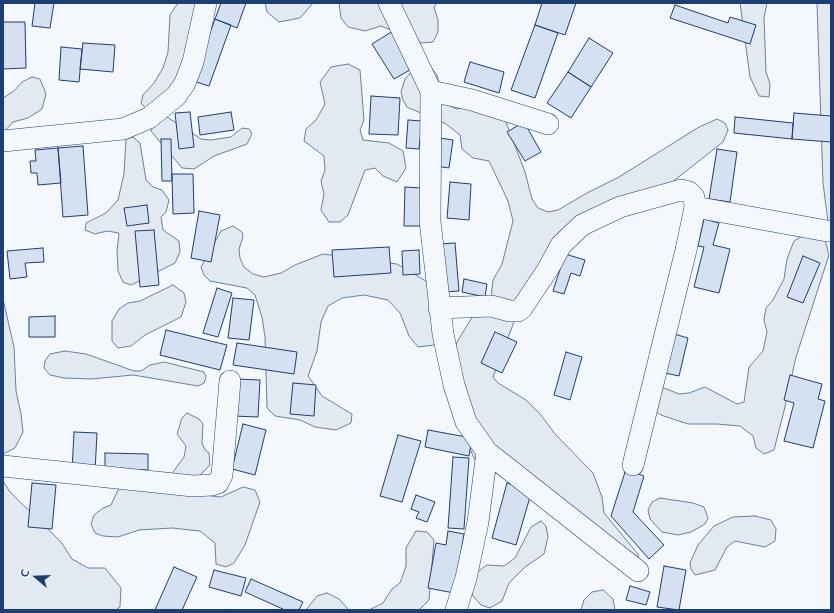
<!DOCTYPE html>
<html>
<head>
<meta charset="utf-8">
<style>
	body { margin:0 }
	#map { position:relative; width:834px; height:613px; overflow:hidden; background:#f4f7fb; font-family:Mulish,sans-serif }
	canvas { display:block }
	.frame { position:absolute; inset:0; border:4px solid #1d3f73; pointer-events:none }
	.north { position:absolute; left:16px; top:557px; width:40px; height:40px; -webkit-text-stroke:3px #f4f7fb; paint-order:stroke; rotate:289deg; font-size:11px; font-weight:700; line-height:16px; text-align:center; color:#1d3f73 }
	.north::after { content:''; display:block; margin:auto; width:14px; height:18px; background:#1d3f73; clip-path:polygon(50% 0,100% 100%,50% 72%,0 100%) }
</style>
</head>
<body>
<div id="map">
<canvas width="834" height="613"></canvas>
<div class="frame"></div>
<div class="north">С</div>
</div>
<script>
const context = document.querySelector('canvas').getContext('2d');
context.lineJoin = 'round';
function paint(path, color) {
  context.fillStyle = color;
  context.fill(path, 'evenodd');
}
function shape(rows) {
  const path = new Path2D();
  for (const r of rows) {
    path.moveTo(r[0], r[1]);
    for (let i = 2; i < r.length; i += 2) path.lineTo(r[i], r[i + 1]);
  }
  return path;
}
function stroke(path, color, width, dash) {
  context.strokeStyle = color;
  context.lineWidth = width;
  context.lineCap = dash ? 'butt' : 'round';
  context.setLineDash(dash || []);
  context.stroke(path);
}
const green = shape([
	[178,3,198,3,194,69,146,109,141,103,143,95,154,83,163,68,168,52,170,15,178,3],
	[265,3,313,3,300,18,279,22,267,12,265,3],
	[339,3,437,3,434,7,438,20,438,32,433,42,422,43,381,26,365,31,348,27,341,18,339,3],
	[740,3,767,3,764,18,766,72,770,84,769,97,759,96,750,77,740,3],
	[817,3,831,3,831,245,823,183,817,3],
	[348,64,360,70,364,120,360,130,363,140,389,143,403,151,406,168,397,182,383,176,375,168,365,170,348,215,340,222,329,222,321,210,324,194,321,181,325,170,324,156,304,141,306,129,316,120,325,104,320,82,331,67,348,64],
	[429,65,437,75,441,92,450,106,457,109,473,105,500,112,506,122,525,172,532,199,538,208,548,212,558,210,587,193,619,177,699,127,717,119,725,123,728,130,723,142,671,183,568,241,520,306,491,298,493,280,502,264,513,221,508,201,489,161,473,158,462,149,460,135,446,124,407,107,403,100,401,92,405,79,411,72,429,65],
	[32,77,40,79,46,94,42,109,28,118,13,122,3,133,3,98,14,91,22,82,32,77],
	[161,113,201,139,211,140,231,137,242,128,249,129,252,134,247,144,214,156,194,169,182,168,151,131,151,124,161,113],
	[133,137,140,143,146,180,153,187,162,190,169,200,166,212,161,217,163,230,179,241,180,252,175,263,131,285,123,282,118,271,117,252,119,233,107,231,95,234,85,230,86,223,106,213,118,200,124,174,126,139,133,137],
	[233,226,242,232,243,237,239,249,240,258,244,267,253,274,264,277,281,273,295,265,323,254,397,264,426,281,438,334,434,345,418,347,409,336,400,313,388,300,364,295,342,298,328,306,321,322,317,351,308,376,322,396,352,414,351,423,336,430,315,427,300,420,275,416,267,408,265,337,262,317,255,295,247,288,210,281,204,275,201,267,221,231,233,226],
	[807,233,825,240,829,255,796,357,784,411,774,450,764,454,756,448,753,436,740,426,717,424,688,424,661,415,644,404,653,388,664,388,679,394,689,393,705,387,737,404,744,402,749,367,763,351,767,332,764,320,766,308,773,300,784,279,787,259,794,241,807,233],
	[173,285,184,293,186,302,181,317,145,335,131,346,118,348,112,341,112,321,119,309,128,303,140,301,173,285],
	[3,299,14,347,16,391,21,414,23,432,15,448,3,454,3,299],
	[476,311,508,315,514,322,493,377,498,383,526,400,541,415,555,434,593,473,602,497,604,513,638,554,639,562,520,480,495,473,475,460,455,418,450,360,457,342,476,311],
	[65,351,86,354,134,371,141,371,150,365,164,362,204,372,206,377,204,383,198,386,133,375,91,379,64,378,50,375,44,368,45,361,50,354,65,351],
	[187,413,199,419,203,424,202,443,205,450,209,453,210,465,201,474,199,485,211,496,221,497,243,487,255,490,260,502,245,545,234,563,226,567,216,564,215,543,200,531,172,528,139,530,118,537,103,536,95,533,91,524,94,515,103,508,111,505,119,488,171,475,184,457,186,446,177,434,182,418,187,413],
	[3,481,10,492,61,542,72,559,88,568,105,568,121,588,120,607,116,610,3,610,3,481],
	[660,498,693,503,704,507,708,518,705,524,691,532,678,535,662,532,650,519,648,510,652,502,660,498],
	[755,516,771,520,776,529,775,541,765,547,735,541,727,547,715,570,695,575,691,569,690,563,698,545,714,526,733,517,755,516],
	[541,521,546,526,548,537,544,554,525,567,509,583,502,601,490,608,481,605,473,596,470,587,473,575,487,565,504,566,515,558,531,527,541,521],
	[416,531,427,532,434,540,429,600,419,610,369,610,383,603,392,589,400,583,406,566,406,548,416,531],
	[603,590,613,599,615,610,581,610,584,600,592,592,603,590],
	[327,593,339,599,349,610,306,610,317,596,327,593]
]);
const building = shape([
	[35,3,54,3,50,28,32,26,35,3],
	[221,3,246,3,237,28,215,19,221,3],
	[542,3,576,3,565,35,535,25,542,3],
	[675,5,728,23,730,17,756,25,750,44,670,18,675,5],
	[215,19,231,25,209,86,193,81,215,19],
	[3,22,25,22,26,68,3,69,3,22],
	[535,25,558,33,535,98,511,90,535,25],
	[393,31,415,67,394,79,372,44,393,31],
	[589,38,613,53,591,87,568,72,589,38],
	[83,43,115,45,113,72,80,69,83,43],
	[61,47,82,49,79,82,59,80,61,47],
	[470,62,504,72,499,93,464,82,470,62],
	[568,72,591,87,571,118,547,103,568,72],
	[371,96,400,98,398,135,369,134,371,96],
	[190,112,194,147,179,149,175,113,190,112],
	[231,112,234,130,200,135,198,117,231,112],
	[794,113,831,116,831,142,792,139,794,113],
	[735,117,793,123,792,139,734,133,735,117],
	[408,120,422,121,419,149,406,148,408,120],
	[524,122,541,152,525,161,507,132,524,122],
	[440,138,453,140,449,168,436,166,440,138],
	[161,139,171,139,172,181,162,181,161,139],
	[83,146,88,215,63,217,58,148,83,146],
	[58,148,61,183,38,185,37,173,31,173,30,161,36,161,35,150,58,148],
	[717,149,737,152,730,202,709,199,717,149],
	[172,174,193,174,194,213,173,214,172,174],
	[450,182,471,184,469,220,447,218,450,182],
	[405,187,421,188,420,226,404,226,405,187],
	[147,205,149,223,127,226,124,208,147,205],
	[199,211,220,215,211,262,191,258,199,211],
	[704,219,719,223,713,245,730,249,719,293,694,287,704,247,698,246,704,219],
	[154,230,159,285,140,287,135,231,154,230],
	[455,243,459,291,443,292,440,244,455,243],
	[389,247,391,273,334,277,332,250,389,247],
	[43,248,44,262,25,263,27,277,10,279,7,251,43,248],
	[419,250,420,274,403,275,402,251,419,250],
	[565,254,585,260,580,276,571,273,564,294,553,291,565,254],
	[803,256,820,263,803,303,787,297,803,256],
	[464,279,487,284,485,297,462,292,464,279],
	[217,288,232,293,218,337,203,333,217,288],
	[233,298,254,300,249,340,228,338,233,298],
	[55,316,55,337,29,337,29,317,55,316],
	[166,330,227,345,220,370,160,355,166,330],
	[495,332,517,342,502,373,481,363,495,332],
	[674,334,688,338,679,376,665,373,674,334],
	[237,343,297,352,294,374,233,365,237,343],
	[566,352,582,357,570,400,554,395,566,352],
	[790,375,822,384,818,399,825,401,813,448,784,441,794,403,784,400,790,375],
	[235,379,260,380,258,417,233,416,235,379],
	[293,383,316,385,314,416,290,414,293,383],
	[243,424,266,430,255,475,232,469,243,424],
	[428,430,472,438,469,456,425,447,428,430],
	[74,432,97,433,95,472,72,471,74,432],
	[398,435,421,441,402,502,380,496,398,435],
	[105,453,148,454,148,470,105,469,105,453],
	[453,457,469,458,464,529,448,528,453,457],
	[626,469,644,476,633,512,664,545,649,559,611,516,626,469],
	[32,483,56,485,52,529,28,527,32,483],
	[507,483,532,490,516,545,492,538,507,483],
	[416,495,435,502,427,522,416,518,419,512,411,509,416,495],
	[448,531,464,534,454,593,428,588,436,543,446,545,448,531],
	[664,566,686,570,679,610,657,607,664,566],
	[174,567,197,577,182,610,155,610,174,567],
	[214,570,246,578,241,596,209,587,214,570],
	[251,579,303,602,299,610,285,610,245,592,251,579],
	[630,586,650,592,646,605,626,600,630,586]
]);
const minor = shape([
	[389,3,431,91],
	[3,141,123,129,149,118,176,96,185,83,193,62,206,3],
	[695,207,827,231],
	[439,308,491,306,510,311,518,311,522,308,548,269,561,245,582,225,620,207,681,190,689,192,694,197,695,207,686,250,633,465],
	[487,452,638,571],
	[3,466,193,486,212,485,218,483,222,475,230,381],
	[456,610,466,578,478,522,487,452,466,422,454,385,443,334,430,221,431,91,472,100,548,124]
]);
paint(green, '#e3e9f0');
stroke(green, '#687fa3', 1);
paint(building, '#d5e0f0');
stroke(building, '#1d3f73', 1);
stroke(minor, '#1d3f73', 22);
stroke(minor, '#f4f7fb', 21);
</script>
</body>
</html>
